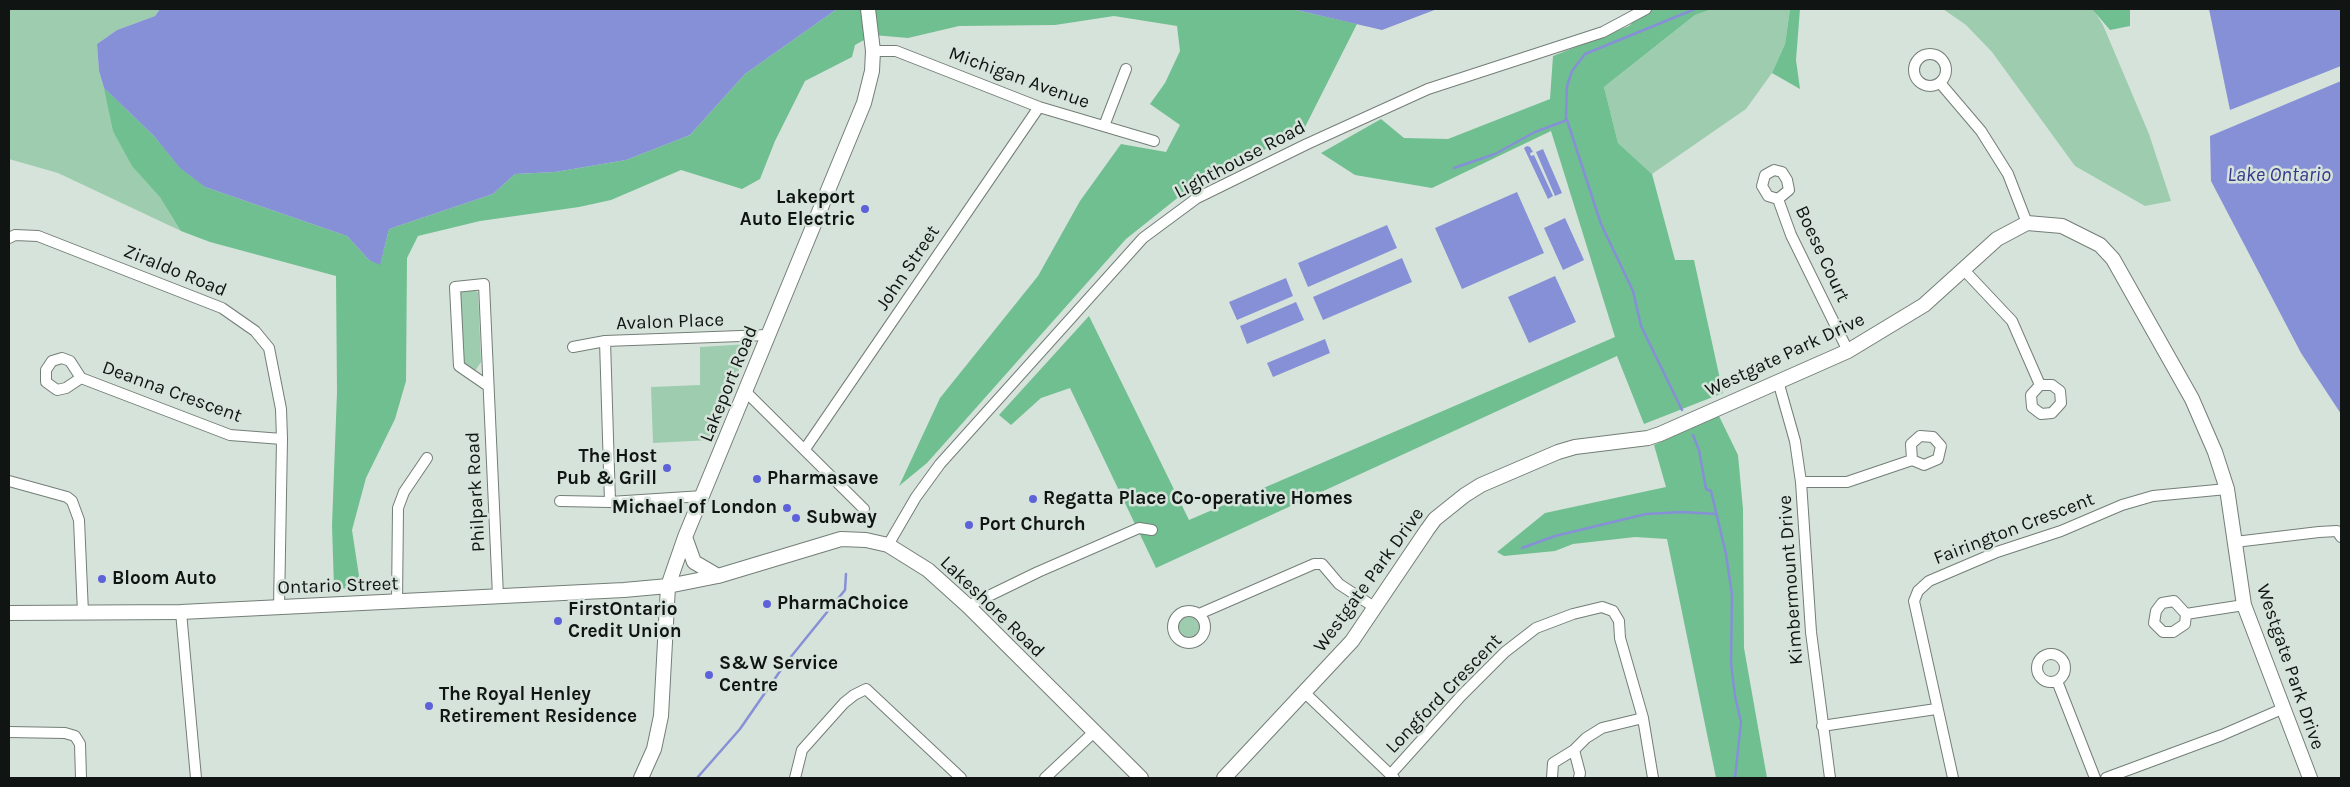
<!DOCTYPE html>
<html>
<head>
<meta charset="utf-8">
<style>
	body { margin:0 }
	#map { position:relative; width:2350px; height:787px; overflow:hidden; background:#d6e3da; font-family:Karla,sans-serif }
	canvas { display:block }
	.frame { position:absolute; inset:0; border:10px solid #101412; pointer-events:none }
</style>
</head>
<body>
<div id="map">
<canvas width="2350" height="787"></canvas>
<div class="frame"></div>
</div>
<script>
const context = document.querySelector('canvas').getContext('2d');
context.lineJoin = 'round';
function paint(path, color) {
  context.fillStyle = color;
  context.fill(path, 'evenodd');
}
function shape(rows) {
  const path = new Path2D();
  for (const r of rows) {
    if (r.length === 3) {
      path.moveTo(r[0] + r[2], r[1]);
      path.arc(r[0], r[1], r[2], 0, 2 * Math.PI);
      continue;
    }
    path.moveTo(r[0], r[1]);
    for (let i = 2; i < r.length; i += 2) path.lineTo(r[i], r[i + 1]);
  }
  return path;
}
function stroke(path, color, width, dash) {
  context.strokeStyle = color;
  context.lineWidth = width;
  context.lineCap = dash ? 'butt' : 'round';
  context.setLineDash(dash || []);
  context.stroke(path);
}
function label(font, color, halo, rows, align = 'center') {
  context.font = font + ' Karla,sans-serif';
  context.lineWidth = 5;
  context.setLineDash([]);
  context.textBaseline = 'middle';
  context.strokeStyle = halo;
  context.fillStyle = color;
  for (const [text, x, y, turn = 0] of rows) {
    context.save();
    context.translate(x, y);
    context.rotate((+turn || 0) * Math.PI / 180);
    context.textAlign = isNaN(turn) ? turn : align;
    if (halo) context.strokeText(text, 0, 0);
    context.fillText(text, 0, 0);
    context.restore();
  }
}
const green = shape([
	[9,9,160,9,155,16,117,30,97,44,99,71,104,88,205,187,181,231,58,173,9,159],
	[1712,9,1790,9,1785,44,1772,73,1746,109,1652,174,1618,143,1604,87,1695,15],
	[1943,9,2093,9,2103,25,2149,134,2171,201,2145,206,2075,166,1992,52,1966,25],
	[474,288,478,293,481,362,475,371,461,365,460,289],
	[749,344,711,440,653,443,651,387,700,385,700,347],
	[1189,627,10]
]);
const forest = shape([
	[837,9,1292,9,1357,24,1302,133,1205,176,1126,239,927,463,899,486,940,398,1038,276,1080,201,1121,144,1166,152,1180,125,1150,104,1165,83,1180,51,1177,26,1114,16,1055,25,959,26,908,38,873,35,855,45,852,57,805,81,775,141,760,179,742,189,681,170,611,200,579,207,480,221,418,236,407,258,406,381,395,419,366,478,352,530,361,589,334,588,332,525,337,392,336,276,210,242,181,231,160,197,132,166,113,131,104,88,154,136,180,168,205,187,347,236,369,260,380,264,389,229,493,194,515,174,555,172,626,160,690,135,745,74],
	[1647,9,1712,9,1695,15,1604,87,1618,143,1652,174,1675,260,1694,260,1723,393,1644,424,1617,356,1156,568,1070,388,1041,398,1011,425,999,415,1089,316,1189,520,1615,337,1551,131,1432,188,1355,175,1321,153,1381,119,1404,138,1448,139,1550,99,1553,56,1629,26],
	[1790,9,1800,9,1796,60,1800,89,1772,73,1785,44],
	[2092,9,2130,9,2130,26,2110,30],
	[1719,416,1738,455,1743,509,1744,648,1767,778,1716,778,1667,539,1635,537,1573,544,1555,551,1504,556,1497,552,1545,513,1666,487,1654,445]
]);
const water = shape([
	[160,9,837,9,745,74,690,135,626,160,555,172,515,174,493,194,389,229,380,265,369,260,347,236,205,187,180,168,154,136,104,88,99,71,97,44,117,30,155,16],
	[1292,9,1437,9,1382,30],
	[2209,9,2341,9,2341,66,2230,110],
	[2341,81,2341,414,2301,353,2211,181,2210,136],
	[1527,146,1530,147,1533,152,1530,153,1531,156,1534,155,1553,196,1548,199,1524,148],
	[1543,149,1562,193,1555,196,1536,152],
	[1517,192,1544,253,1462,289,1435,228],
	[1565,218,1584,260,1563,270,1544,228],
	[1387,225,1397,248,1308,287,1298,263],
	[1402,258,1412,282,1323,320,1313,297],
	[1555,276,1576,322,1529,343,1508,297],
	[1286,278,1293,296,1237,320,1229,302],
	[1296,302,1304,320,1247,344,1240,326],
	[1325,339,1330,353,1273,377,1267,363]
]);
const stream = shape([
	[1454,168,1495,154,1535,132,1567,120],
	[1682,410,1641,326,1633,291,1601,224,1566,117,1567,86,1572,71,1585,54,1695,9],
	[1693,435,1699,450,1706,489,1711,491,1726,554,1732,595,1731,663,1735,696,1741,722,1735,778],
	[1522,548,1555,536,1646,514,1683,512,1716,514],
	[697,778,740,729,785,664,845,590,846,574]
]);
const street = shape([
	[873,51,896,51,1039,107,1154,141],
	[1930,70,16],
	[1941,84,1981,131,2008,174,2027,223],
	[1104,126,1126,69],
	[1778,199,1768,196,1762,186,1765,175,1774,170,1782,172,1787,180,1789,190,1778,199,1791,235,1848,351],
	[9,238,15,235,38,236,222,308,255,331,269,348,281,409,282,439,279,607],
	[1963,269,2012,321,2040,385,2031,395,2032,407,2041,414,2052,413,2061,403,2060,391,2052,385,2040,385],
	[605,341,610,502],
	[573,347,605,341,768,335],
	[81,378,66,388,57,390,46,382,46,370,52,361,62,358,70,361,81,378,230,435,282,439],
	[1778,381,1795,441,1801,482,1811,632,1830,778],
	[488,386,459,366,455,287,484,284,498,596],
	[746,392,864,509],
	[805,449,1039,107],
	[9,481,67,497,72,501,79,520,83,613],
	[1801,482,1847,482,1912,460,1924,465,1938,459,1941,446,1933,437,1920,436,1911,444,1912,460],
	[560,501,610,502,703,496],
	[2235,542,2319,532,2337,531,2341,537],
	[888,545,916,497,940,464,1143,238,1197,198,1307,144,1428,89,1603,32,1646,9],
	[397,603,398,508,404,492,427,458],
	[968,606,1038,572,1139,528,1152,530],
	[1189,627,16],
	[181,612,196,778],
	[1199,614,1314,564,1322,564,1339,584,1374,607],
	[2186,614,2185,624,2173,632,2163,632,2154,623,2156,611,2162,603,2174,601,2186,614,2244,605],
	[2051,668,14],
	[2057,681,2095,778],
	[1305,693,1394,778],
	[1822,726,1936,709],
	[9,732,65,733,75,736,80,744,81,778],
	[1574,750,1580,773,1579,778],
	[1390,775,1461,696,1505,652,1536,628,1573,614,1602,607,1613,611,1619,621,1620,638,1643,718,1653,778],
	[795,778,802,750,844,703,854,695,866,689,961,778],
	[1045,778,1093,733],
	[1552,778,1553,763,1574,750,1586,738,1602,728,1643,718],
	[1953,778,1914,601,1918,591,1929,581,1997,552,2061,531,2122,505,2153,496,2227,489],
	[2106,778,2222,735,2282,709]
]);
const secondary = shape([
	[685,537,694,562,718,576],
	[9,613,181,612,624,590,668,586,718,576,841,539,866,540,888,545,928,570,968,606,1141,778],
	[641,778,654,749,661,716,668,586,685,537,864,103,872,71,873,51,868,9],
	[1224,778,1352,641,1427,530,1435,519,1465,495,1481,485,1558,452,1575,447,1648,438,1660,434,1848,351,1924,305,1997,239,2027,223,2062,226,2100,245,2113,259,2192,399,2215,452,2227,489,2244,605,2310,778]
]);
const markers = [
	[865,209,5,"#5e62da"],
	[667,468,5,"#5e62da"],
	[757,479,5,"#5e62da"],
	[1033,499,5,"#5e62da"],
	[787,508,5,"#5e62da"],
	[796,518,5,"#5e62da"],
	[969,525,5,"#5e62da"],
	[102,579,5,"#5e62da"],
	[767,604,5,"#5e62da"],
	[558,621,5,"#5e62da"],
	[709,675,5,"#5e62da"],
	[429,706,5,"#5e62da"]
];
const streetNames = [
	["Michigan Avenue",1019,78,20],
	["Lighthouse Road",1240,160,-28],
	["Boese Court",1822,254,65],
	["John Street",908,268,-56],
	["Ziraldo Road",175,271,22],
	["Avalon Place",670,322,-2],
	["Westgate Park Drive",1785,355,-25],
	["Lakeport Road",729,384,-68],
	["Deanna Crescent",172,392,20],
	["Philpark Road",476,492,-93],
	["Fairington Crescent",2014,529,-21],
	["Westgate Park Drive",1369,580,-54],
	["Kimbermount Drive",1791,580,-94],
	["Ontario Street",338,586,-2],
	["Lakeshore Road",992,607,44],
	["Westgate Park Drive",2290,667,71],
	["Longford Crescent",1444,694,-46]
];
const poiNames = [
	["Lakeport",855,198,"right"],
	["Auto Electric",855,220,"right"],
	["The Host",657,457,"right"],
	["Pub & Grill",657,479,"right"],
	["Pharmasave",767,479],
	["Regatta Place Co-operative Homes",1043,499],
	["Michael of London",777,508,"right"],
	["Subway",806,518],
	["Port Church",979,525],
	["Bloom Auto",112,579],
	["PharmaChoice",777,604],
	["FirstOntario",568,610],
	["Credit Union",568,632],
	["S&W Service",719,664],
	["Centre",719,686],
	["The Royal Henley",439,695],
	["Retirement Residence",439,717]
];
const waterNames = [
	["Lake Ontario",2279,175]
];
paint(green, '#9dcdae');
paint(forest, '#70bf90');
paint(water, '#8690d6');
stroke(stream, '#8690d6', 2.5);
stroke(street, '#737e77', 12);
stroke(secondary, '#737e77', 16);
stroke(street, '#fff', 10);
stroke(secondary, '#fff', 14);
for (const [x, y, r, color] of markers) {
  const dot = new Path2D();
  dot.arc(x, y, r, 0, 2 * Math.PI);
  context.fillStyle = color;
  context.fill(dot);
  stroke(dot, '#d6e3da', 2);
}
label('19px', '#101412', '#d6e3da', streetNames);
label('bold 19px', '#101412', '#d6e3da', poiNames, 'left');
label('italic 20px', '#343689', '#d6e3da', waterNames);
</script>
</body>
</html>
